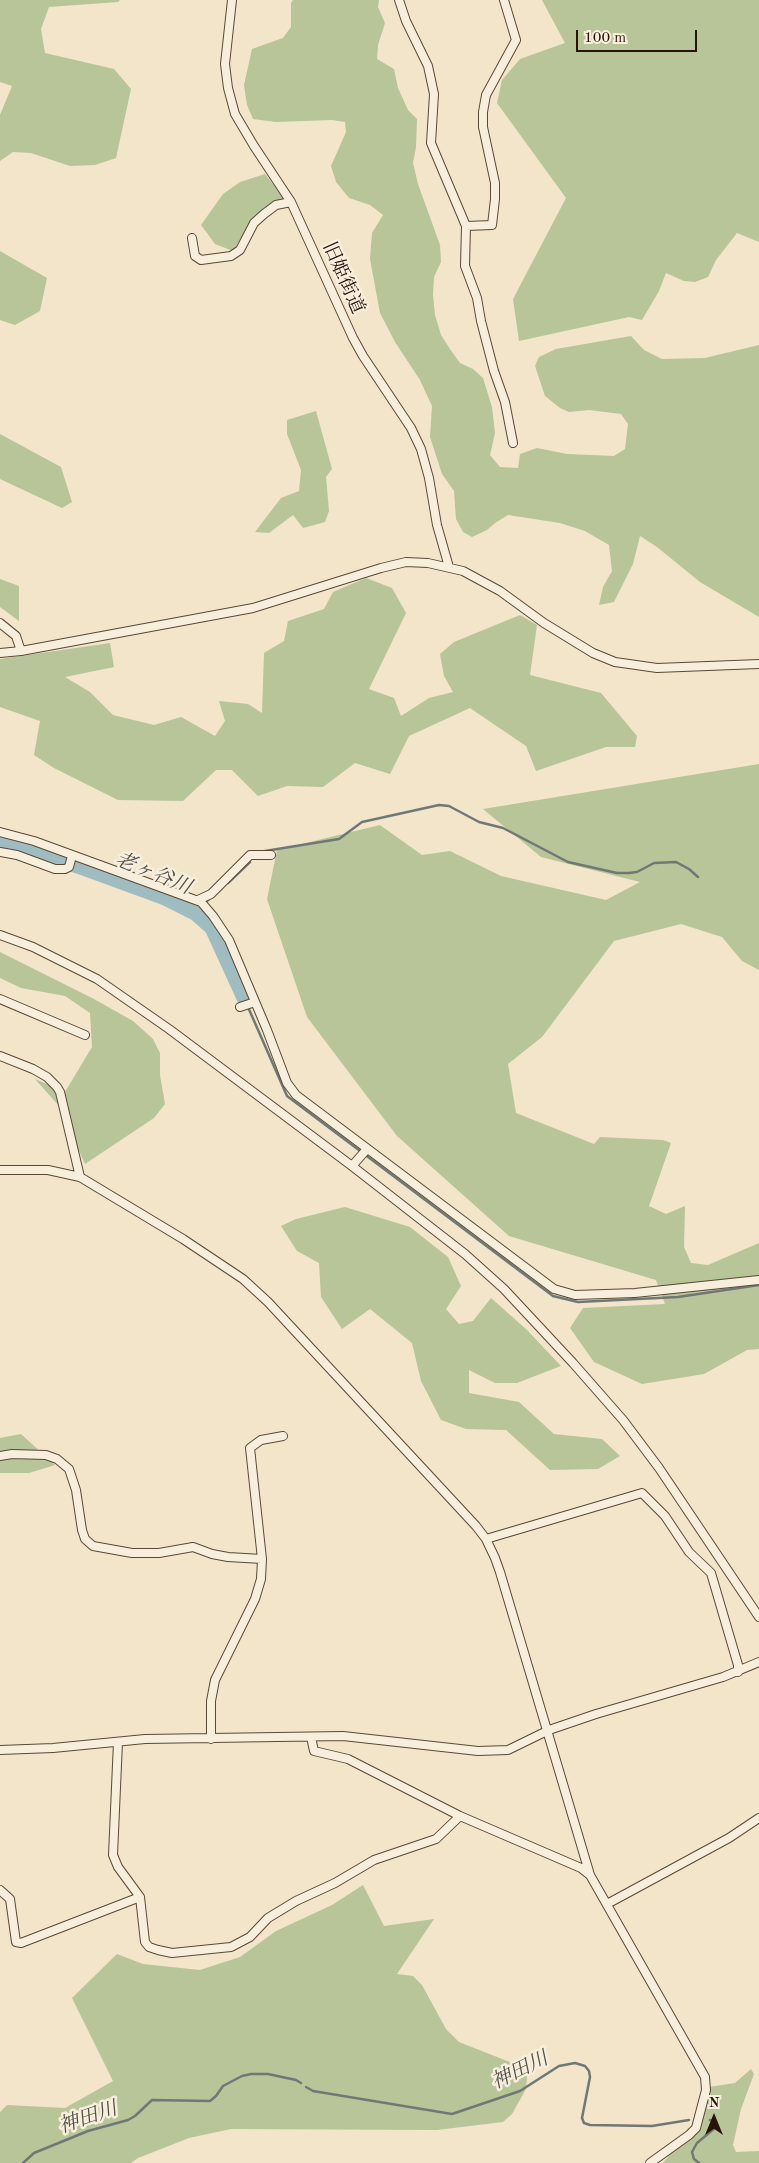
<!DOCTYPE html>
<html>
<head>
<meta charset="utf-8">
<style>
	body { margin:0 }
	#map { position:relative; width:759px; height:2163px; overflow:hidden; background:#f2e5c9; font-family:"Old Standard TT",serif }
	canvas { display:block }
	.north { position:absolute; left:689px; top:2093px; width:50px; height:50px; -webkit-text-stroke:4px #f7eedc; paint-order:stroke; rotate:0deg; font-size:14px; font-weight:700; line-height:20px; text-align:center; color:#291306 }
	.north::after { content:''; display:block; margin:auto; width:18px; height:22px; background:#291306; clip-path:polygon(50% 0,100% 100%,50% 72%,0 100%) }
	.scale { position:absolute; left:576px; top:30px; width:121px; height:22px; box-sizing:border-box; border:2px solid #291306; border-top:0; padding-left:6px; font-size:15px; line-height:18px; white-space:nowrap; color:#291306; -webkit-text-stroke:4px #f7eedc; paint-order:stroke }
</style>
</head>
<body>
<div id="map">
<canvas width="759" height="2163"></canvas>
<div class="north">N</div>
<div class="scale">100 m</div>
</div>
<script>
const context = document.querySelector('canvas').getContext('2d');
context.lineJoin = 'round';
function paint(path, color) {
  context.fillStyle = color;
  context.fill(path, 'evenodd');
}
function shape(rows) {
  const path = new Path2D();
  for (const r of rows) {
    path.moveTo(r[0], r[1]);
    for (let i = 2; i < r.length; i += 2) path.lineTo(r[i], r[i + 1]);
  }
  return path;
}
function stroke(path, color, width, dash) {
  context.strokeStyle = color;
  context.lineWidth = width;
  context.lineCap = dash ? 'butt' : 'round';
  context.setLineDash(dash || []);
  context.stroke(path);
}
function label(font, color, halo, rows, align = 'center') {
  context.font = font + ' "Old Standard TT","Noto Serif JP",serif';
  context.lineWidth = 5;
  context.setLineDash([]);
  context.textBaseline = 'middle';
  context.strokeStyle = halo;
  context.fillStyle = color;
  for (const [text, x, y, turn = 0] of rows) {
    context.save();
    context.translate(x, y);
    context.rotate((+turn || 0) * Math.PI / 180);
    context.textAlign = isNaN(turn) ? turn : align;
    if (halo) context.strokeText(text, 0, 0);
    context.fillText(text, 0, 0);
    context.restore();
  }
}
const green = shape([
	[0,0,120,0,118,2,49,7,41,29,45,53,114,69,131,89,116,158,95,165,70,166,31,153,13,152,0,161,0,115,12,86,0,82],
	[293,0,379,0,378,7,385,23,378,45,377,59,394,69,398,88,408,110,417,119,416,147,413,163,418,184,440,245,441,262,434,277,433,295,435,315,441,335,450,349,460,363,473,369,483,378,492,407,495,433,490,455,500,467,518,468,520,454,537,448,567,454,614,456,625,449,628,424,621,414,589,410,569,412,560,408,545,396,535,366,539,357,556,349,631,336,644,350,662,359,705,358,759,345,759,617,700,582,657,547,640,536,633,564,614,602,599,605,603,587,612,571,609,545,585,531,560,523,508,515,495,523,487,530,472,537,463,532,456,519,454,491,442,474,430,437,432,406,420,380,395,342,380,313,370,259,372,233,383,215,370,205,349,198,336,182,331,166,346,132,345,122,332,120,276,122,253,119,247,105,244,85,252,49,283,38,291,27,291,3],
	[542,0,759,0,759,242,737,233,716,260,708,277,695,282,684,281,666,273,659,291,642,320,629,317,519,341,513,299,566,198,497,103,502,80,520,59,565,43],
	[265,174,284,198,254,218,233,251,215,244,201,225,223,194,240,182],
	[0,251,47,278,40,311,15,325,0,320],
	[316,411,332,469,326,477,329,511,325,522,303,528,293,515,269,533,255,532,281,498,299,491,301,470,287,434,287,420],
	[0,434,61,467,72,502,62,508,0,479],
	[366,578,392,588,406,613,369,689,394,698,401,716,429,698,453,692,444,676,440,654,454,642,520,615,537,625,530,675,601,693,637,736,635,747,606,747,536,771,526,746,470,708,409,736,390,774,355,763,323,787,287,786,258,796,232,770,216,770,183,801,118,800,54,768,34,755,40,721,0,707,0,659,110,643,114,667,65,677,90,692,113,715,154,725,181,717,215,736,225,721,219,701,248,704,262,713,264,653,284,641,288,621,324,609,333,592],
	[0,579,19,586,19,621,0,607],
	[759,764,759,970,742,961,722,937,681,924,614,941,542,1037,508,1064,516,1113,594,1144,600,1137,663,1140,671,1143,649,1206,666,1214,685,1206,684,1247,691,1263,708,1265,759,1243,759,1349,747,1350,704,1374,642,1384,594,1362,570,1328,583,1308,665,1304,656,1280,509,1236,397,1136,307,1017,267,899,277,850,380,825,422,855,450,851,501,876,606,900,640,882,541,857,483,809],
	[0,952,94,999,133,1021,153,1039,160,1053,160,1075,165,1104,154,1118,85,1164,59,1106,35,1079,65,1092,92,1047,90,1013,65,996,21,988,0,978],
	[345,1207,410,1227,448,1257,461,1286,446,1309,459,1324,473,1321,491,1298,527,1330,561,1366,517,1383,495,1383,469,1370,469,1393,519,1402,554,1434,602,1439,620,1456,598,1469,550,1470,506,1430,466,1429,441,1420,421,1381,412,1343,370,1309,342,1329,321,1297,319,1263,297,1251,281,1226,296,1219],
	[21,1434,55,1465,29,1473,0,1473,0,1438],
	[363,1885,384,1926,434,1919,397,1974,413,1976,422,1985,446,2029,459,2042,525,2068,527,2076,526,2089,512,2114,503,2122,437,2130,231,2129,189,2138,138,2158,131,2163,0,2163,0,2112,7,2105,65,2108,113,2081,72,1998,117,1954,143,1964,200,1970,240,1957,276,1931,332,1905],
	[751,2069,754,2074,741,2109,733,2145,736,2152,759,2151,759,2163,663,2163,673,2151,691,2138,699,2130,709,2087,735,2083]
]);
const stream = shape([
	[265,851,339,839,362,822,439,805,449,806,479,822,503,828,568,862,617,873,629,873,637,872,654,863,676,862,689,869,698,877],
	[228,883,250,862],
	[195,913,212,896],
	[244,998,287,1096,553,1296,578,1302,678,1297,759,1285],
	[306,2087,313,2091,452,2114,520,2091,559,2066,575,2063,585,2066,589,2071,590,2077,582,2118,584,2123,590,2125,652,2126,689,2120],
	[23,2163,34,2153,88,2131,128,2120,135,2116,152,2100,210,2101,216,2096,223,2086,242,2076,251,2074,268,2074,296,2080,301,2083],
	[699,2163,694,2159,692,2152,697,2143,715,2128,715,2122,710,2120]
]);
const river = shape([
	[0,843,26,849,86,869,165,898,195,913,212,928,244,998]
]);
const minor = shape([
	[232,0,225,64,228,88,235,114,254,146,291,202,353,338,363,356,411,428,421,449,429,478,437,525,449,567],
	[399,0,406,21,428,66,434,94,431,143,466,226,465,266,477,298,481,321,494,371,505,402,513,443],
	[466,226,492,225,495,199,495,183,483,127,483,112,486,95,516,40,504,0],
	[192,238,195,256,201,260,231,256,240,250,254,223,264,214,276,205,291,202],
	[0,623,16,636,21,651],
	[0,653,21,651,253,608,381,568,406,562,428,563,463,571,500,591,544,623,593,653,615,662,657,668,759,664],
	[0,832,34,841,201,902,213,916,229,940,267,1030,287,1083,296,1095,554,1289,575,1295,635,1293,759,1280],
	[0,852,17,855,55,869,65,869,69,867,72,856],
	[198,900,211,894,250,855,271,855],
	[0,935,33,947,97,979,169,1029,352,1166,465,1254,504,1289,573,1363,623,1420,659,1468,759,1617],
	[0,999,85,1035],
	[240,1007,255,1002],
	[0,1056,33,1069,47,1077,57,1087,60,1092,80,1177],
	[352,1166,367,1149],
	[0,1170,48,1170,80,1177,183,1239,243,1279,268,1302,476,1526,486,1539,495,1558,500,1572,590,1875,705,2077,706,2090,696,2128,689,2135,650,2163],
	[0,1456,12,1454,46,1455,57,1459,69,1469,76,1490,82,1530,85,1539,93,1546,132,1553,159,1553,193,1547,212,1554,228,1557,262,1559],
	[486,1539,642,1493,665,1516,689,1552,711,1573,738,1665,738,1672],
	[311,1737,314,1751,348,1759,460,1816,581,1868,590,1875],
	[211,1739,211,1701,215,1680,255,1599,261,1579,262,1559,250,1448,261,1440,283,1436],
	[118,1742,113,1855,118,1867,140,1897,145,1942,149,1947,158,1950,172,1953,231,1947,250,1937,268,1918,296,1901,335,1883,374,1860,436,1839,460,1816],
	[0,1750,53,1748,145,1739,343,1736,478,1751,508,1750,549,1730,596,1714,723,1677,759,1662],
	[0,1890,10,1899,16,1942,21,1943,140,1897],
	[607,1904,729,1838,759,1818]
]);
const streetNames = [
	["旧姫街道",343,278,66]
];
const waterNames = [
	["老ヶ谷川",153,874,22],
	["神田川",520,2071,-26],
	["神田川",88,2118,-19]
];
paint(green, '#b7c599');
stroke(stream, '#707876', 2.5);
stroke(river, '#9fbcc0', 15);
stroke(minor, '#5b4837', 10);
stroke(minor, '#f7eedc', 8);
label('19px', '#291306', '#f7eedc', streetNames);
label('italic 20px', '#524e47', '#f7eedc', waterNames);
</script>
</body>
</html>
